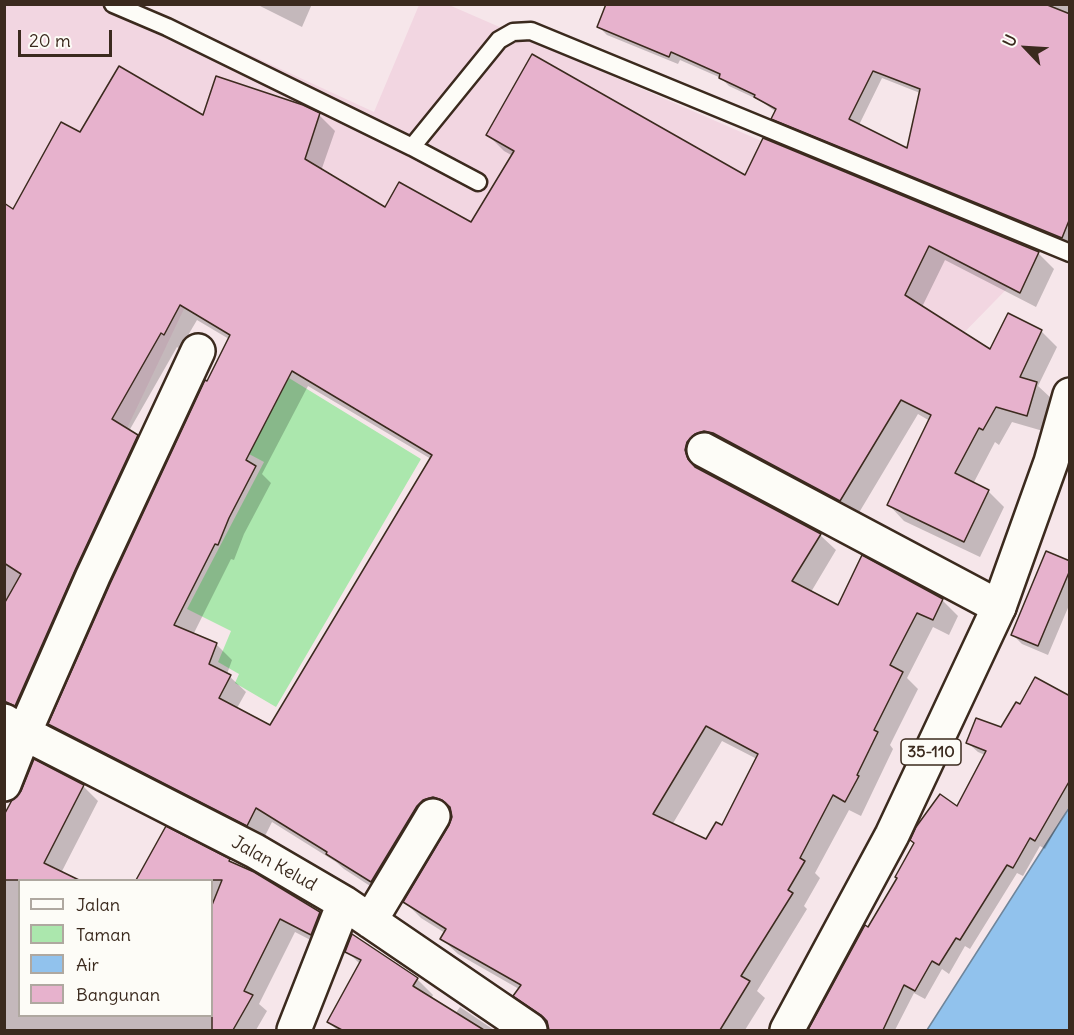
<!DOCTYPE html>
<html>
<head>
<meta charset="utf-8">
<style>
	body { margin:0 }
	#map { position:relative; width:1074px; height:1035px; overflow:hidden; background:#f6e6ea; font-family:Delius,sans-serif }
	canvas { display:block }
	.frame { position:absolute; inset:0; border:6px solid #3b2a1e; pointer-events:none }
	.legend { position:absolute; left:18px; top:879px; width:195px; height:138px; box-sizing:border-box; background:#fdfcf7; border:2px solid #afa8a0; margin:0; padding:8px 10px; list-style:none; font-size:18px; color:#3b2a1e }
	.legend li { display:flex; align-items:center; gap:12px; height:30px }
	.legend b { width:30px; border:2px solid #afa8a0 }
	.north { position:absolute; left:996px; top:18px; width:60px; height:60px; -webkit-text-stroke:4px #fdfcf7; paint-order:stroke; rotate:295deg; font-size:16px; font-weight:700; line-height:24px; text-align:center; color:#3b2a1e }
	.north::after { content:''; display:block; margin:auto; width:21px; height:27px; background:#3b2a1e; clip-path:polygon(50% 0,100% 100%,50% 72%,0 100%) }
	.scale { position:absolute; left:18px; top:30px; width:94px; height:27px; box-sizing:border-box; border:3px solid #3b2a1e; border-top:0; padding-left:8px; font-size:18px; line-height:21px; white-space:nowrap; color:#3b2a1e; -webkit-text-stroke:4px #fdfcf7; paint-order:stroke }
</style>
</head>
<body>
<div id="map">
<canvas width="1074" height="1035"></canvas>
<div class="frame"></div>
<ul class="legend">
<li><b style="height:8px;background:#fdfcf7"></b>Jalan</li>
<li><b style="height:16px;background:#abe7ad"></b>Taman</li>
<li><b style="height:16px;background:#91c2ed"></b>Air</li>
<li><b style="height:16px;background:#e7b2cd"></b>Bangunan</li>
</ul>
<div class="north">U</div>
<div class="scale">20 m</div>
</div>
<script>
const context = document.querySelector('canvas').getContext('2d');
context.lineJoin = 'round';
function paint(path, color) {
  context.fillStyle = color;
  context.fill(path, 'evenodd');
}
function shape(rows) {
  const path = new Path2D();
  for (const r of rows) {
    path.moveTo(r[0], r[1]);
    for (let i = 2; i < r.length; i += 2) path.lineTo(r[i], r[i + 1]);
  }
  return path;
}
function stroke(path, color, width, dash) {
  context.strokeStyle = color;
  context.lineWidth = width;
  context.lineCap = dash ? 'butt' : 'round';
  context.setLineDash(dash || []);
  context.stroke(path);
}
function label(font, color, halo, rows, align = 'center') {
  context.font = font + ' Delius,sans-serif';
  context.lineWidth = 5;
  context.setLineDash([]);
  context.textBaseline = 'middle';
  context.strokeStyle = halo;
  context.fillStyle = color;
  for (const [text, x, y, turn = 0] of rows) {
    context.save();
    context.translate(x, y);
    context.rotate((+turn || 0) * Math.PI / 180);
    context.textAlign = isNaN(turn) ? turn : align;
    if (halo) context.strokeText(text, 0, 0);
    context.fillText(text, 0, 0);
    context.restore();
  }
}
const built = shape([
	[5,5,142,5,374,112,419,5,449,5,1035,260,824,476,552,349,194,288,5,684]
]);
const green = shape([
	[289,378,421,459,276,707,235,683,239,674,218,662,231,631,187,609,264,462,249,454]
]);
const water = shape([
	[1069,808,1069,1030,927,1030,1069,808]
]);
const shadow = shape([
	[256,4,312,4,302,27],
	[607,4,1070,4,1070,245,782,127,773,118,776,112,761,101,729,86,721,78,680,60,678,64,607,35,598,26],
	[882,78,920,93,908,150,859,125],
	[319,115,335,131,321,171,386,209,472,224,513,156,504,151,488,135,746,177,1038,253,1054,269,1036,307,945,260,922,307,991,351,1041,331,1057,347,1038,386,1052,399,1043,431,1012,422,999,445,995,442,973,484,988,491,1004,507,980,557,904,521,889,505,930,421,918,414,857,516,700,467,702,472,820,535,836,550,811,592,839,607,942,600,958,616,949,635,933,627,907,678,918,689,890,745,893,749,861,816,849,810,815,873,820,878,804,906,807,909,757,991,765,998,745,1030,550,1030,549,1023,531,1011,515,996,519,989,458,954,442,939,445,933,421,918,405,902,450,826,452,813,439,815,387,897,344,869,336,862,272,822,263,840,66,740,50,724,229,339,197,320,180,349,177,347,129,431,153,452,31,721,4,717,4,205,14,211,81,134,204,117],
	[308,386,431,459,270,727,237,708,246,692,227,674,232,660,217,645,193,635,231,559,234,560,244,534,271,483,262,474],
	[722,741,757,759,722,827,707,841,672,825],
	[1070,562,1070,603,1048,655,1022,644,1012,634],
	[1070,697,1070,804,1045,849,1040,846,1023,876,1017,873,970,949,965,946,949,974,942,969,925,999,914,993,895,1030,809,1030,865,927,868,929,958,809,985,755,978,752,968,743,1002,729,1021,706],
	[83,786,98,801,61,873,68,880,20,880,20,1016,212,1016,212,880,138,880,166,828,229,861,319,913,334,928,326,948,295,932,259,1004,267,1011,256,1030,4,1030,4,844],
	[347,951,417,979,433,995,431,999,455,1014,460,1007,494,1030,337,1030,328,1022,360,964]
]);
const building = shape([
	[606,4,1045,4,1070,14,1070,218,1062,238,771,119,776,109,754,97,755,95,719,78,720,74,671,52,669,57,597,27,606,4],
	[873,71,920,89,907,148,849,119,873,71],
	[532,54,745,175,763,138,1039,252,1020,293,929,246,905,295,990,349,1008,313,1042,330,1020,377,1037,382,1027,416,996,407,983,430,979,428,955,473,989,490,964,542,887,505,931,415,901,400,840,501,713,433,704,431,695,434,687,442,685,450,688,459,695,467,821,534,792,581,838,605,862,555,943,599,933,620,917,613,890,665,903,672,874,730,878,732,857,775,859,776,845,802,833,795,800,858,805,861,788,890,793,893,741,976,750,981,720,1030,549,1030,547,1021,541,1015,513,996,521,985,440,939,446,929,403,902,449,825,452,817,450,807,442,800,433,797,423,800,417,806,371,882,326,854,327,852,256,808,247,826,48,724,110,584,205,380,207,381,230,335,180,305,164,335,161,333,112,419,138,435,76,568,15,706,4,701,4,604,21,574,4,563,4,203,13,209,61,122,80,132,119,66,203,115,216,76,303,105,320,113,305,159,385,207,399,182,471,222,514,151,486,135,532,54],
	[292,371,432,455,270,725,219,698,231,675,209,664,217,643,174,625,215,544,218,545,229,518,256,466,246,460,292,371],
	[706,726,758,754,722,825,716,822,706,839,653,814,706,726],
	[1046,551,1070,561,1070,570,1038,646,1011,635,1046,551],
	[1035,677,1070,696,1070,780,1035,841,1030,838,1013,868,1007,865,960,940,956,938,939,965,932,961,915,991,904,985,883,1030,808,1030,865,925,868,927,897,878,895,877,914,843,910,840,916,827,940,794,957,806,986,751,966,743,976,718,1001,727,1016,702,1020,704,1035,677],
	[34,759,84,785,44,863,79,880,4,880,4,815,12,800,21,791,34,759],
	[166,826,230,859,229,861,254,872,320,912,311,935,280,919,244,991,253,995,233,1030,212,1030,212,905,222,880,136,880,166,826],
	[352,934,418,978,413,986,484,1030,342,1030,327,1022,361,960,345,952,352,934]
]);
const service = shape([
	[113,4,167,27,412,147,499,40,513,32,531,31,1070,253],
	[412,147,478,182]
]);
const minor = shape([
	[704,450,999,607],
	[4,721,24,733,255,851,344,903,530,1030],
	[4,784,24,733,93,576,198,351],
	[370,921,433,816],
	[294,1030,344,903]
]);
const primary = shape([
	[787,1030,892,835,999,607,1051,462,1070,395]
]);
const shields = [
	[931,752,60]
];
const shieldNames = [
	["35-110",931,752]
];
const streetNames = [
	["Jalan Kelud",274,864,29]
];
paint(built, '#f2d6e1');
paint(green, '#abe7ad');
paint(water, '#91c2ed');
stroke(water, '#6f859a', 1.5);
paint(shadow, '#0003');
paint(building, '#e7b2cd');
stroke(building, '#3b2a1e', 1.5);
stroke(service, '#3b2a1e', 21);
stroke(minor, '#3b2a1e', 38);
stroke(primary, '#3b2a1e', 38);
stroke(service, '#fdfcf7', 16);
stroke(minor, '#fdfcf7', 33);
stroke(primary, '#fdfcf7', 33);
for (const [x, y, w] of shields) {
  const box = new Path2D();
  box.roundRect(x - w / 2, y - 13, w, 26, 4.5);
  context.fillStyle = '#fdfcf7';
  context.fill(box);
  stroke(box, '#3b2a1e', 1.5);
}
label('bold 16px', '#3b2a1e', null, shieldNames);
label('18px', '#3b2a1e', '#fdfcf7', streetNames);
</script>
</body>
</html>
